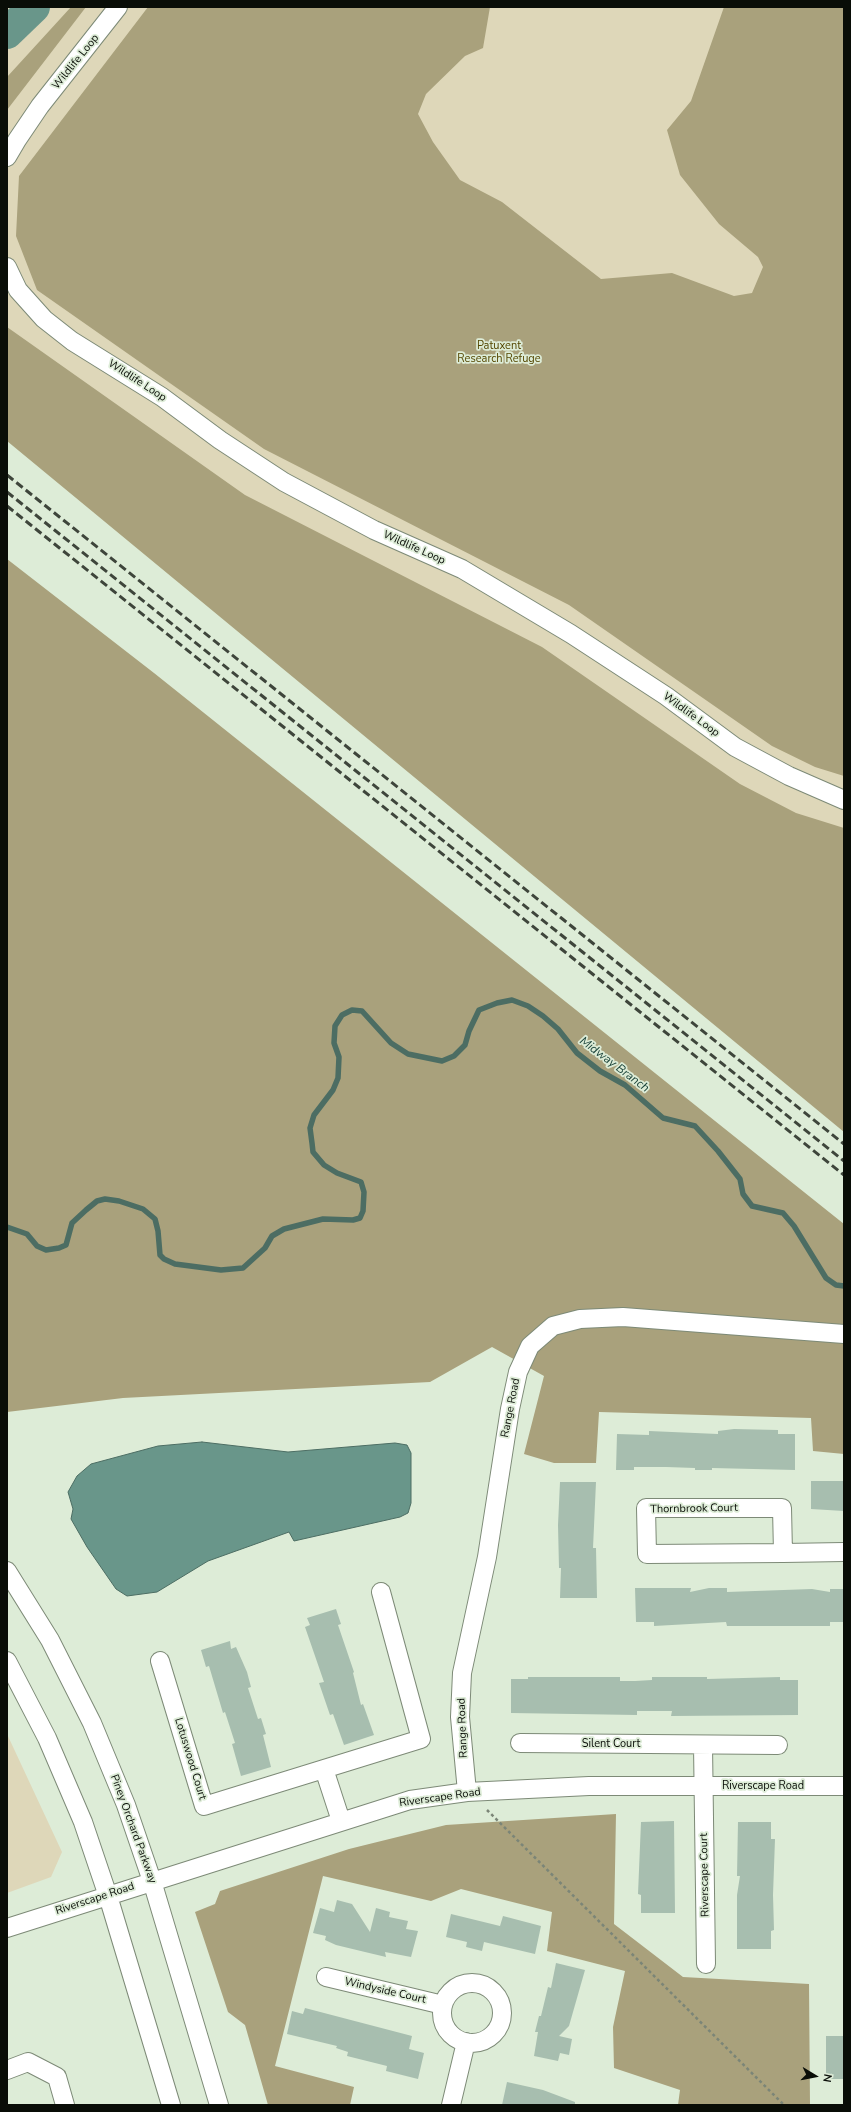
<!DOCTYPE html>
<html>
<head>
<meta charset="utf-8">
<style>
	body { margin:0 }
	#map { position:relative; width:851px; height:2112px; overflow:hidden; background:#ddecd7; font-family:"Nunito Sans",sans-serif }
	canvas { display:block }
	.frame { position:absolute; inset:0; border:8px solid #090d07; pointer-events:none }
	.north { position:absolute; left:795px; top:2056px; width:40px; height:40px; -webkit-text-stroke:3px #ddecd7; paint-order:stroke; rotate:100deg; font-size:11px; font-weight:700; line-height:16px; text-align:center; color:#090d07 }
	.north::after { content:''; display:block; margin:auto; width:14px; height:18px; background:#090d07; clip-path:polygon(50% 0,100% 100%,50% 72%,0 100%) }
</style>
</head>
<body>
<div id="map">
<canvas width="851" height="2112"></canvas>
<div class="frame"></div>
<div class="north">N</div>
</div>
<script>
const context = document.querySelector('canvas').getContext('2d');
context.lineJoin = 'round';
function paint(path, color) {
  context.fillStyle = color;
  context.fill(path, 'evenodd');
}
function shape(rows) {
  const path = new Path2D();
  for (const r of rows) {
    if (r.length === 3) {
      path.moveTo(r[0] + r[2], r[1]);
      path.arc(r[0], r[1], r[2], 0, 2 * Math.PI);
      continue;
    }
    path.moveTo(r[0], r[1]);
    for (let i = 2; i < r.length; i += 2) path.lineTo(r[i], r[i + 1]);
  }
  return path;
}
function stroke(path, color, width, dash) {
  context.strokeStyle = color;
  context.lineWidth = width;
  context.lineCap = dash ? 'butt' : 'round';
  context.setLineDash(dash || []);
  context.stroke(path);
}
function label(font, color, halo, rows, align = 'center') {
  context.font = font + ' "Nunito Sans",sans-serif';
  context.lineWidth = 3.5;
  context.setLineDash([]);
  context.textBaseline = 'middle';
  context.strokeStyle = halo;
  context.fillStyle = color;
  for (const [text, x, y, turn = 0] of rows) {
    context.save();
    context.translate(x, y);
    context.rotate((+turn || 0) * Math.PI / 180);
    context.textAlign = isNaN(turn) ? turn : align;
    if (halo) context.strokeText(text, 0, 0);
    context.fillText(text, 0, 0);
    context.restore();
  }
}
const green = shape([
	[7,7,844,7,844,1081,7,414],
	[7,1734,62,1852,51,1877,7,1893]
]);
const forest = shape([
	[71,7,86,7,7,110,7,77],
	[148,7,490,7,483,48,465,56,426,94,418,114,433,142,460,180,502,202,601,279,672,273,734,296,752,293,763,267,758,257,719,224,680,175,667,130,691,101,724,7,844,7,844,776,815,767,772,746,569,605,264,449,37,290,16,236,19,176],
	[7,327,245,495,542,647,740,784,796,813,844,828,844,1132,7,441],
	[7,559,154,673,844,1224,844,1454,813,1451,811,1418,599,1412,596,1463,554,1463,524,1454,544,1376,492,1347,430,1382,123,1398,7,1412],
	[616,1814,614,1924,683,1977,809,1984,810,2105,678,2105,680,2090,614,2068,613,2027,625,1971,547,1951,552,1912,461,1889,431,1901,323,1876,275,2066,354,2087,350,2105,268,2105,245,2025,228,2012,195,1912,215,1904,220,1891,349,1849,446,1825]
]);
const water = shape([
	[202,1442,288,1452,395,1443,407,1445,411,1453,411,1503,408,1513,400,1517,294,1541,289,1532,208,1561,157,1592,127,1596,116,1589,87,1547,71,1519,73,1509,68,1492,77,1476,91,1464,158,1446,202,1442]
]);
const stream = shape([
	[7,1227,27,1234,37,1246,46,1250,59,1248,66,1245,72,1223,86,1210,97,1201,105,1199,119,1201,143,1209,155,1219,158,1231,160,1255,164,1259,175,1264,221,1270,243,1268,265,1248,272,1236,284,1229,323,1219,353,1220,360,1218,363,1211,364,1192,361,1182,337,1173,324,1165,313,1152,312,1143,310,1128,314,1115,333,1090,338,1078,339,1057,334,1043,335,1026,342,1015,352,1010,362,1011,391,1043,408,1054,442,1061,454,1056,465,1045,469,1031,479,1010,497,1003,512,1000,528,1006,543,1016,558,1029,577,1053,600,1071,625,1085,663,1118,695,1126,718,1151,740,1179,743,1194,752,1206,783,1213,794,1226,826,1278,836,1285,844,1286]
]);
const river = shape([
	[7,33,34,7]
]);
const building = shape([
	[734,1429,778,1430,778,1434,795,1434,795,1470,712,1468,712,1470,695,1470,695,1468,666,1467,634,1467,634,1470,616,1470,617,1434,649,1435,649,1431,718,1434,718,1431],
	[811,1481,844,1481,844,1511,811,1509],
	[560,1482,596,1482,593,1548,596,1548,597,1598,560,1598,561,1568,559,1568,558,1525],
	[635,1588,691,1588,690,1592,709,1588,727,1588,727,1592,812,1589,830,1592,830,1589,844,1589,844,1622,830,1622,830,1626,727,1626,726,1622,654,1626,654,1622,636,1622],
	[336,1609,341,1624,338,1625,354,1672,353,1673,361,1705,363,1704,374,1735,344,1745,333,1714,330,1715,319,1683,324,1682,305,1627,310,1625,307,1618],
	[230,1641,231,1649,236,1647,247,1672,251,1687,248,1688,258,1719,261,1718,266,1734,263,1735,271,1767,241,1776,232,1744,235,1743,225,1712,223,1713,209,1666,206,1667,201,1650],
	[528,1677,620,1677,620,1681,635,1681,652,1680,652,1677,707,1677,707,1679,780,1677,780,1680,798,1680,798,1715,671,1716,672,1711,637,1711,637,1715,511,1713,511,1679,528,1679],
	[674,1821,675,1913,641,1913,641,1895,638,1894,641,1822],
	[738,1822,771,1822,771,1839,775,1839,773,1895,774,1930,771,1931,771,1949,737,1949,737,1895,740,1876,737,1876],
	[337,1900,352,1904,370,1932,376,1908,390,1912,389,1917,408,1921,406,1929,418,1931,411,1957,385,1952,386,1957,365,1952,336,1945,325,1940,326,1936,313,1933,320,1908,334,1912],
	[451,1914,500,1926,503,1916,541,1926,535,1954,484,1942,482,1951,466,1947,467,1942,446,1937],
	[556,1963,585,1970,569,2026,559,2036,572,2039,569,2055,560,2053,558,2061,534,2056,538,2032,535,2032,539,2016,541,2016,548,1987,551,1988],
	[305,2008,412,2036,409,2049,424,2053,418,2079,386,2071,387,2066,347,2056,348,2052,336,2048,337,2046,287,2034,292,2011,303,2014],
	[826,2036,844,2036,844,2079,826,2079],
	[507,2082,543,2090,575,2102,575,2105,502,2105]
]);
const path = shape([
	[487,1810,784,2105]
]);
const minor = shape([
	[7,157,17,140,40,106,118,7],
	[7,267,18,290,44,319,72,341,162,397,220,440,284,482,374,530,462,569,571,634,666,696,735,747,789,776,844,800],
	[783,1553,782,1508,646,1508,647,1554,783,1553,844,1552],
	[7,1571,50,1640,92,1723,126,1805,152,1881,219,2105],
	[7,1661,47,1738,83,1822,108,1896,171,2105],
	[160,1661,204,1806,421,1739,381,1592],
	[520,1743,778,1745],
	[703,1745,706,1964],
	[324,1769,341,1821],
	[467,1792,460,1717,462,1673,487,1557,510,1409,518,1372,530,1346,553,1326,580,1319,623,1317,844,1334],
	[7,1928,410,1800,467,1792,589,1786,844,1786],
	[326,1977,443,2005],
	[472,2013,30],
	[7,2070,28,2062,57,2077,65,2105],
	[451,2105,466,2042]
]);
const rail = shape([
	[7,475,844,1144],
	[7,492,844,1161],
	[7,506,844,1175]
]);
const streetNames = [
	["Wildlife Loop",76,62,-51],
	["Wildlife Loop",137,381,33],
	["Wildlife Loop",414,548,24],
	["Wildlife Loop",691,715,36],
	["Range Road",511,1408,-79],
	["Thornbrook Court",694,1509,-1],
	["Range Road",463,1728,-92],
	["Silent Court",611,1744],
	["Lotuswood Court",190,1759,73],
	["Riverscape Road",763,1786],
	["Riverscape Road",440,1798,-8],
	["Piney Orchard Parkway",133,1829,70],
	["Riverscape Court",705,1875,-91],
	["Riverscape Road",95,1899,-18],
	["Windyside Court",385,1991,13]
];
const parkNames = [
	["Patuxent",499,346],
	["Research Refuge",499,359]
];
const waterNames = [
	["Midway Branch",614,1065,37]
];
paint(green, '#ded7b9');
paint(forest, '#a9a17c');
paint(water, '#69968a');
stroke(water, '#4c6d63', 1);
stroke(stream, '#4c6d63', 5.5);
stroke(river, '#69968a', 32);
paint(building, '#a7beaf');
stroke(minor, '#7d8a77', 20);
stroke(path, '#7b8577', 2.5, [3, 3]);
stroke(minor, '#fff', 18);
stroke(rail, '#3e453b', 3, [8, 4]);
label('11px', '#090d07', '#ddecd7', streetNames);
label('11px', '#534600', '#ddecd7', parkNames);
label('italic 12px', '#163f36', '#ddecd7', waterNames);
</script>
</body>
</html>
